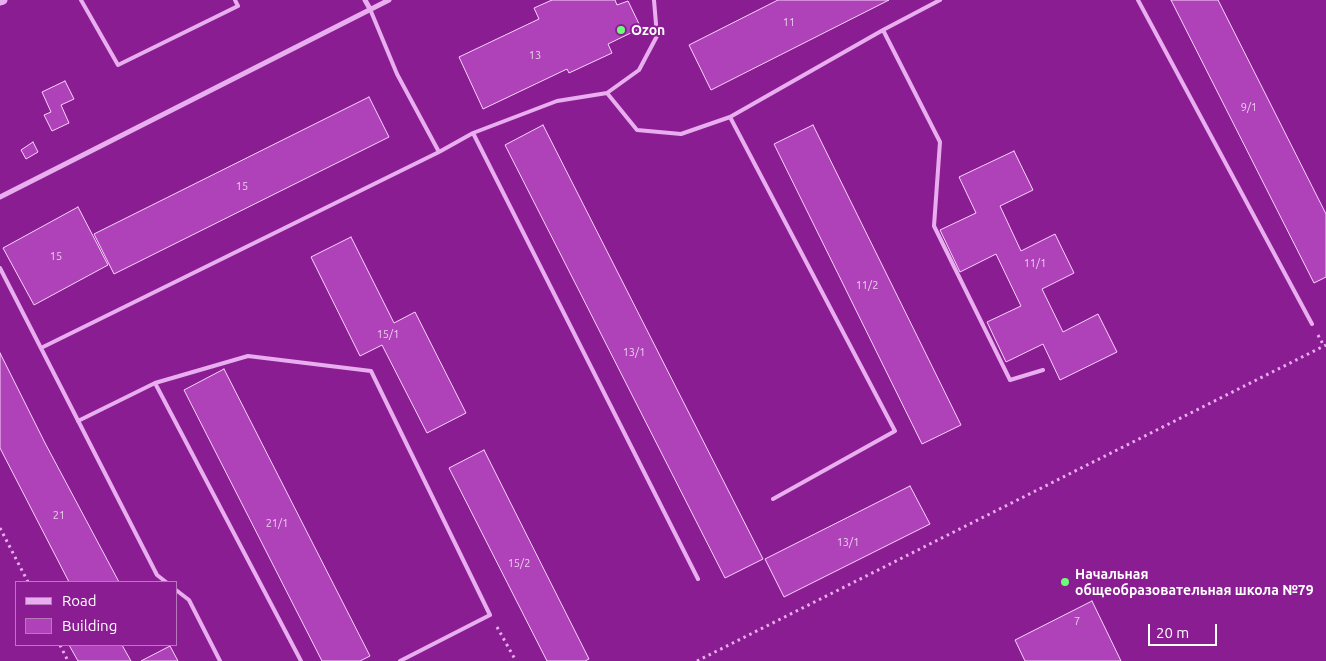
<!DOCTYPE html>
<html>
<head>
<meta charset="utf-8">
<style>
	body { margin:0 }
	#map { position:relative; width:1326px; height:661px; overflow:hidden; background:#8b1d93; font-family:Ubuntu,sans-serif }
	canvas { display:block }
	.legend { position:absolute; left:15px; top:581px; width:162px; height:65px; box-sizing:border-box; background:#8b1d93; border:1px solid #b977be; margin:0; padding:6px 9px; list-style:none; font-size:15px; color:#fff }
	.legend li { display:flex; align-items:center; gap:10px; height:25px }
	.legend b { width:25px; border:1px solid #b977be }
	.scale { position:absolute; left:1148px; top:624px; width:69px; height:22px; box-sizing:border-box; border:2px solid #fff; border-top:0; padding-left:6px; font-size:15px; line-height:18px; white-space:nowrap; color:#fff; -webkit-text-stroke:4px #8b1d93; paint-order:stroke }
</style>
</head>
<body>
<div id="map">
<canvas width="1326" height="661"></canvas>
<ul class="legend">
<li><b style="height:6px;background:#e9aeef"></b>Road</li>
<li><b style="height:14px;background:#af41b9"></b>Building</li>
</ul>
<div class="scale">20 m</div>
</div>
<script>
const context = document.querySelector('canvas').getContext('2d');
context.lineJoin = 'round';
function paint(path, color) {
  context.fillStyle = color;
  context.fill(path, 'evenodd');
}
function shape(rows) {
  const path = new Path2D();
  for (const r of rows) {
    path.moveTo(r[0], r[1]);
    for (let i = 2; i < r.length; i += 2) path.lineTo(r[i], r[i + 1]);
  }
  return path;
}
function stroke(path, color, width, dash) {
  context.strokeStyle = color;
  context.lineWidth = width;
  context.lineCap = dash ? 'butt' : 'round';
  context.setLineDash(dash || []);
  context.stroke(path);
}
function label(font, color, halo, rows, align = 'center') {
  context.font = font + ' Ubuntu,sans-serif';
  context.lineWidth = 4;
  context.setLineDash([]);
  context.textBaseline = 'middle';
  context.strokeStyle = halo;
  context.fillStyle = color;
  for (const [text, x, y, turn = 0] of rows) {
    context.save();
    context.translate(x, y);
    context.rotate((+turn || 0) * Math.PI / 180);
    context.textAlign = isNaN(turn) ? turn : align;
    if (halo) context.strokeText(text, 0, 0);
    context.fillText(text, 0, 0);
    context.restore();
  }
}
const building = shape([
	[552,0,615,0,617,5,628,1,641,28,608,44,612,53,569,73,567,69,483,109,459,57,539,19,534,8,552,0],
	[778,0,889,0,711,90,689,45,778,0],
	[1171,0,1218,0,1326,214,1326,277,1314,283,1171,0],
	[65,81,74,99,61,105,69,123,52,131,44,115,51,112,42,92,65,81],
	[369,97,389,137,114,274,94,234,369,97],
	[543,125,763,559,725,578,505,145,543,125],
	[813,125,961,425,922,444,774,144,813,125],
	[33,142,38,152,26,159,21,150,33,142],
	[1014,151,1033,190,1000,206,1021,251,1055,234,1074,273,1042,289,1063,332,1098,314,1117,352,1060,380,1043,344,1006,362,987,322,1021,306,996,254,960,272,940,230,976,213,959,177,1014,151],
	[78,207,108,265,34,305,3,248,78,207],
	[351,237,394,323,415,312,466,413,427,433,382,345,360,356,311,257,351,237],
	[0,353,45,443,119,582,69,582,0,448,0,353],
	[224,369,370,656,360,661,322,661,184,390,224,369],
	[484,450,589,659,585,661,547,661,449,468,484,450],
	[910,486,930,524,784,597,765,559,910,486],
	[1092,601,1121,661,1025,661,1015,640,1092,601],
	[69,645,122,645,131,661,78,661,69,645],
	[170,646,178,661,141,661,170,646]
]);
const path = shape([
	[1318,335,1324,346],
	[0,528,28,582],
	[497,627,516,661],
	[60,645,68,661],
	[697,661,1326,345]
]);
const service = shape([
	[81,0,118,65,238,6,235,0],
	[1138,0,1312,324],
	[883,30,940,142,934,226,1010,380,1043,370],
	[607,93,637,130,681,134,730,117,883,30,940,0],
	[730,117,895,431,773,499],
	[473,133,698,579],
	[439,152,473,133,557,101,607,93,639,70,657,36,654,0],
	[0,268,157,575,166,582],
	[41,348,439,152,397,74,370,9],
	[155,383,301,661],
	[78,421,155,383,248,356,371,371,490,615,400,661],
	[176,590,189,600,220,661]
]);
const minor = shape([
	[365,0,370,9],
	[0,197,389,0]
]);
const tertiary = shape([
	[0,1,3,0]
]);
const markers = [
	[621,30,5,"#6dfe78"],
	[1065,582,5,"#6dfe78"]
];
const numberNames = [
	["11",789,22],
	["13",535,55],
	["9/1",1249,107],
	["15",242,186],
	["15",56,256],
	["11/1",1035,263],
	["11/2",867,285],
	["15/1",388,334],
	["13/1",634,352],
	["21",59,515],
	["21/1",277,523],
	["13/1",848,542],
	["15/2",519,563],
	["7",1077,621]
];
const poiNames = [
	["Ozon",631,30],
	["Начальная",1075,574],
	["общеобразовательная школа №79",1075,590]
];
paint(building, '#af41b9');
stroke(building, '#f7d4fa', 1);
stroke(path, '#e9aeef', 3, [2.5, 4]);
stroke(service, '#e9aeef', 4);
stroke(minor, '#e9aeef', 5);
stroke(tertiary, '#e9aeef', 9);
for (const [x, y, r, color] of markers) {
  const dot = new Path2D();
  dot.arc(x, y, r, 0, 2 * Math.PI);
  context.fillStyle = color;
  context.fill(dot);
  stroke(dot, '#8b1d93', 2);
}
label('11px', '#ebd0ee', null, numberNames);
label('bold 14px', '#fff', '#8b1d93', poiNames, 'left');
</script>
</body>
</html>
